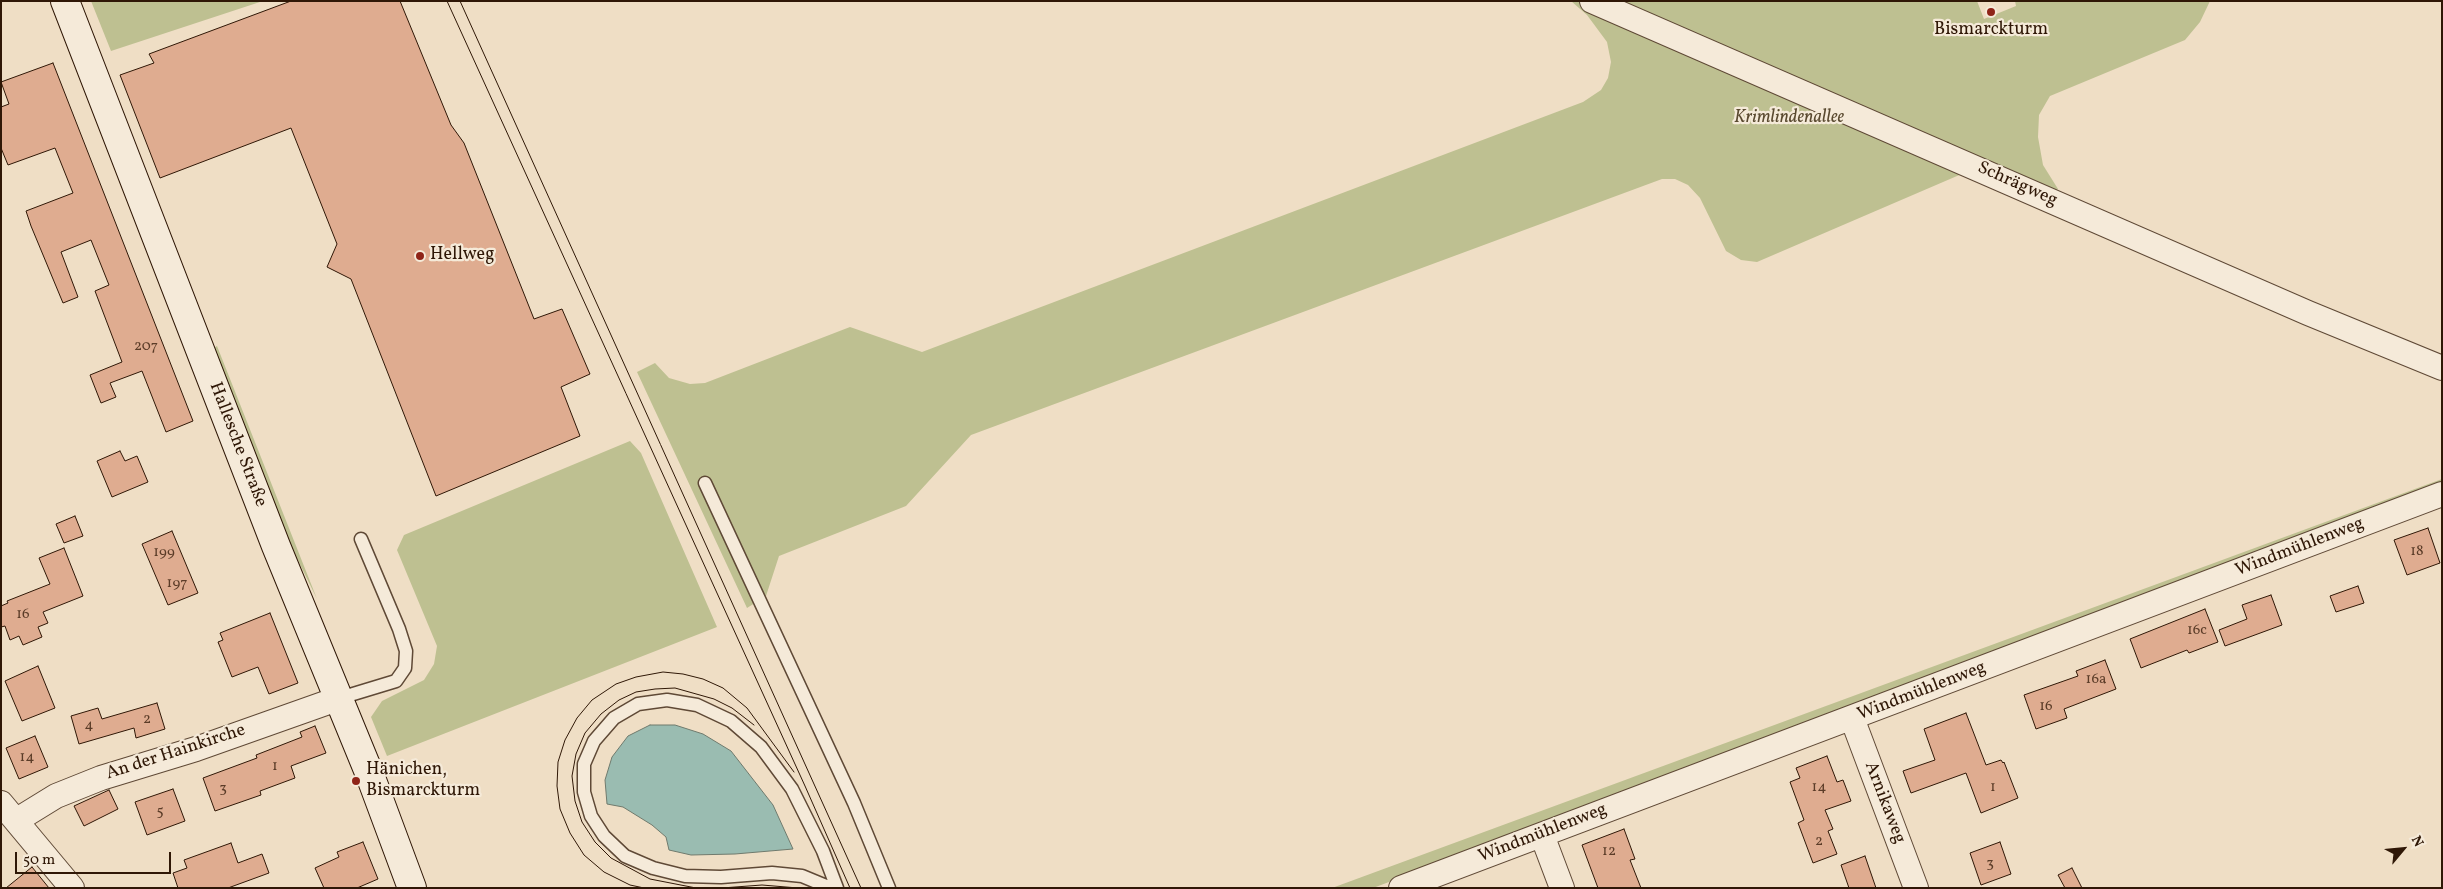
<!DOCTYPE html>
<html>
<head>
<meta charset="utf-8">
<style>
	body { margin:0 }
	#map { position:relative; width:2443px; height:889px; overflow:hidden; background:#efdec5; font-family:Vollkorn,serif }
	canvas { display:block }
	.frame { position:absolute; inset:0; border:2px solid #2f1706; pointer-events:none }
	.north { position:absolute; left:2378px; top:824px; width:50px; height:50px; -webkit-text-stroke:4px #f5ead9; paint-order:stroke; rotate:62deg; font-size:14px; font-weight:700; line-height:20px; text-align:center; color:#2f1706 }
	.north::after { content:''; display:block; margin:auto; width:18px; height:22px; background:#2f1706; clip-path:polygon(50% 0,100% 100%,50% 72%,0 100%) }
	.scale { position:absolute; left:15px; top:852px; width:156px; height:22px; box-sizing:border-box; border:2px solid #2f1706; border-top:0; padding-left:6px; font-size:15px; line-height:18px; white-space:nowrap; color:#2f1706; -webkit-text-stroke:4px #f5ead9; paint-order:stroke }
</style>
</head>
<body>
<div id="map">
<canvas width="2443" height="889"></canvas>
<div class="frame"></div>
<div class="north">N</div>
<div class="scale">50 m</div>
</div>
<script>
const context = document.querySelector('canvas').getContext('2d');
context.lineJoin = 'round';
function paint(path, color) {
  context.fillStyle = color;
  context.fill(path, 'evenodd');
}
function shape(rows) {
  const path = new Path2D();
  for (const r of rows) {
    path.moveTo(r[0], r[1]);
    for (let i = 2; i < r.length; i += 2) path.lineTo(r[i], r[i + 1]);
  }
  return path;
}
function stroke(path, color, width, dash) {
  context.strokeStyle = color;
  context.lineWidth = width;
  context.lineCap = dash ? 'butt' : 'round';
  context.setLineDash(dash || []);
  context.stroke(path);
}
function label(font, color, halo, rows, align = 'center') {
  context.font = font + ' Vollkorn,serif';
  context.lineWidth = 4.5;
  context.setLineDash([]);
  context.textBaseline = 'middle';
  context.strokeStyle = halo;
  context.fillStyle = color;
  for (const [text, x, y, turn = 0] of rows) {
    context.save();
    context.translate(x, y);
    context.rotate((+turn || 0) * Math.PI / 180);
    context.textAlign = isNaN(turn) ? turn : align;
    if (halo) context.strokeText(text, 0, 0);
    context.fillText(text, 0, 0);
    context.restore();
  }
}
const green = shape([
	[91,1,263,1,111,51],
	[1571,1,1977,1,1984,19,2016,6,2015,1,2210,1,2200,22,2185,40,2050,96,2039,115,2038,137,2043,165,2058,189,2039,203,1964,173,1757,262,1741,260,1726,251,1700,198,1688,185,1675,179,1662,179,971,435,906,506,779,556,766,596,747,608,637,372,655,363,669,378,690,384,705,383,850,327,922,352,1583,102,1601,90,1608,78,1611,62,1607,42,1587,15],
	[217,346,317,599,283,530,212,349],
	[630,441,641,453,717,627,387,756,371,717,382,701,424,680,434,664,437,646,397,550,404,535],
	[2442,479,2442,486,1373,888,1332,888]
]);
const water = shape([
	[650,725,675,725,703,734,731,751,773,805,793,849,735,854,691,855,669,850,666,837,652,825,623,807,607,804,605,780,612,757,628,736,650,725]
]);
const building = shape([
	[291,1,400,1,451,125,464,143,534,319,562,309,590,374,561,387,580,436,436,496,351,279,327,267,337,244,291,128,160,178,120,75,154,63,149,54,291,1],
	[53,63,193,421,166,432,142,371,110,383,116,397,101,403,90,375,122,362,95,291,109,285,91,240,61,252,78,297,63,303,31,226,26,211,73,193,55,148,8,165,1,148,1,107,9,104,1,82,53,63],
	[120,451,125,461,137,456,148,482,112,497,97,461,120,451],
	[75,516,83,536,64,543,56,524,75,516],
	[2428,528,2440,563,2407,575,2394,540,2428,528],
	[172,531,198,593,168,605,142,544,172,531],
	[64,548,83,596,43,612,48,623,38,627,42,637,23,645,19,636,10,640,5,626,1,627,1,606,8,603,7,601,50,584,39,558,64,548],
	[2358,586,2364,603,2336,612,2330,596,2358,586],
	[2271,595,2282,625,2225,646,2219,630,2247,619,2242,605,2271,595],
	[2205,609,2218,642,2189,653,2187,650,2141,668,2130,639,2205,609],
	[270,613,298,683,269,694,258,667,232,677,218,642,223,640,220,633,270,613],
	[2105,660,2116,689,2064,709,2067,718,2036,729,2024,695,2078,676,2076,671,2105,660],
	[38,666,55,708,22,721,5,681,38,666],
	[157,703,165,729,136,738,134,728,79,744,71,716,98,708,102,719,157,703],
	[1966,713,1986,765,2001,760,2003,763,2004,762,2018,798,1981,813,1966,773,1911,793,1903,771,1935,760,1924,729,1966,713],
	[315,726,326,753,291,766,295,778,260,791,261,795,215,811,203,778,257,758,256,755,302,737,300,732,315,726],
	[35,736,48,767,19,779,6,748,35,736],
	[1827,756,1837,782,1843,780,1851,801,1825,810,1833,829,1828,831,1837,854,1813,863,1798,823,1804,820,1790,782,1800,778,1796,768,1827,756],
	[173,789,185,821,147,835,135,802,173,789],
	[109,790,118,809,84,826,74,806,109,790],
	[1624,829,1635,859,1630,860,1641,888,1598,888,1582,845,1624,829],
	[363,842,378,879,357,888,324,888,315,868,339,857,337,852,363,842],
	[2000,842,2011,874,1981,885,1970,853,2000,842],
	[231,843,238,863,262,854,269,873,228,888,178,888,173,873,187,868,184,860,231,843],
	[1865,856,1876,888,1849,888,1841,865,1865,856],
	[32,867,49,888,6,888,32,867],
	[2072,868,2082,888,2065,888,2058,875,2072,868]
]);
const lane = shape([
	[705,483,854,803,889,888],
	[340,698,396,681,405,668,406,651,399,629,361,539],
	[831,888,802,876,772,873,721,877,685,876,653,868,625,856,604,836,591,816,584,792,584,764,594,741,614,718,638,704,667,700,697,705,731,721,761,747,792,789,823,851,837,888]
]);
const street = shape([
	[1592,1,2308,313,2442,368],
	[1852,718,1916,888],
	[1,803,72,888],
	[17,820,56,796,101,778,196,749,340,698],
	[1542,835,1562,888],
	[1401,888,2442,494]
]);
const secondary = shape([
	[65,1,276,546,370,775,412,888]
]);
const tram = shape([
	[447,1,805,786,850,888],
	[460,1,861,888],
	[644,888,630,885,604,872,584,855,570,833,560,809,557,786,558,762,565,740,577,718,592,700,616,684,636,677,663,672,683,674,703,679,723,688,747,708,794,772],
	[696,888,650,879,611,858,595,842,582,822,575,801,572,776,576,754,585,733,601,714,619,700,636,692,655,689,675,688,714,699,732,708,754,725],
	[722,888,762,885,798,888]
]);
const markers = [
	[1991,12,5,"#8f2418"],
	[420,256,5,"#8f2418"],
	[356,781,5,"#8f2418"]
];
const numberNames = [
	["207",146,347],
	["18",2417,552],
	["199",164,553],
	["197",177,584],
	["16",23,615],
	["16c",2197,631],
	["16a",2096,680],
	["16",2046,707],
	["2",147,720],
	["4",89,726],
	["14",27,758],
	["1",275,767],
	["14",1819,788],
	["1",1993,788],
	["3",223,789],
	["5",160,812],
	["2",1819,842],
	["12",1609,852],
	["3",1990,864]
];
const poiNames = [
	["Bismarckturm",1991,31,"center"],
	["Hellweg",430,256],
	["Hänichen,",366,771],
	["Bismarckturm",366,792]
];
const parkNames = [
	["Krimlindenallee",1789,119]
];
const streetNames = [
	["Schrägweg",2017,185,24],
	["Hallesche Straße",237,445,69],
	["Windmühlenweg",2300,548,-21],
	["Windmühlenweg",1922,692,-21],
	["An der Hainkirche",176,753,-18],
	["Arnikaweg",1884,803,69],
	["Windmühlenweg",1543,834,-21]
];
paint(green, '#bec091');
paint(water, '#9abcb1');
stroke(water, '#6f7a6d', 1);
paint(building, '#dfac90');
stroke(building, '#2f1706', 1);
stroke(lane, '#5f4936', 15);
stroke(street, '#5f4936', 26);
stroke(secondary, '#2f1706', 30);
stroke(lane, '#f5ead9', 12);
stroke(street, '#f5ead9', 24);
stroke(secondary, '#f5ead9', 28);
stroke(tram, '#2f1706', 1);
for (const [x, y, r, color] of markers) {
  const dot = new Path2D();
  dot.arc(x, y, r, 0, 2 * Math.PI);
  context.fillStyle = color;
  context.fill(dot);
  stroke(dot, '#f5ead9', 2);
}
label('15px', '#5b3c28', null, numberNames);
label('18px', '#2f1706', '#f5ead9', poiNames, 'left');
label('italic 18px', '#5a4a30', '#f5ead9', parkNames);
label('18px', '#2f1706', '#f5ead9', streetNames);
</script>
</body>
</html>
